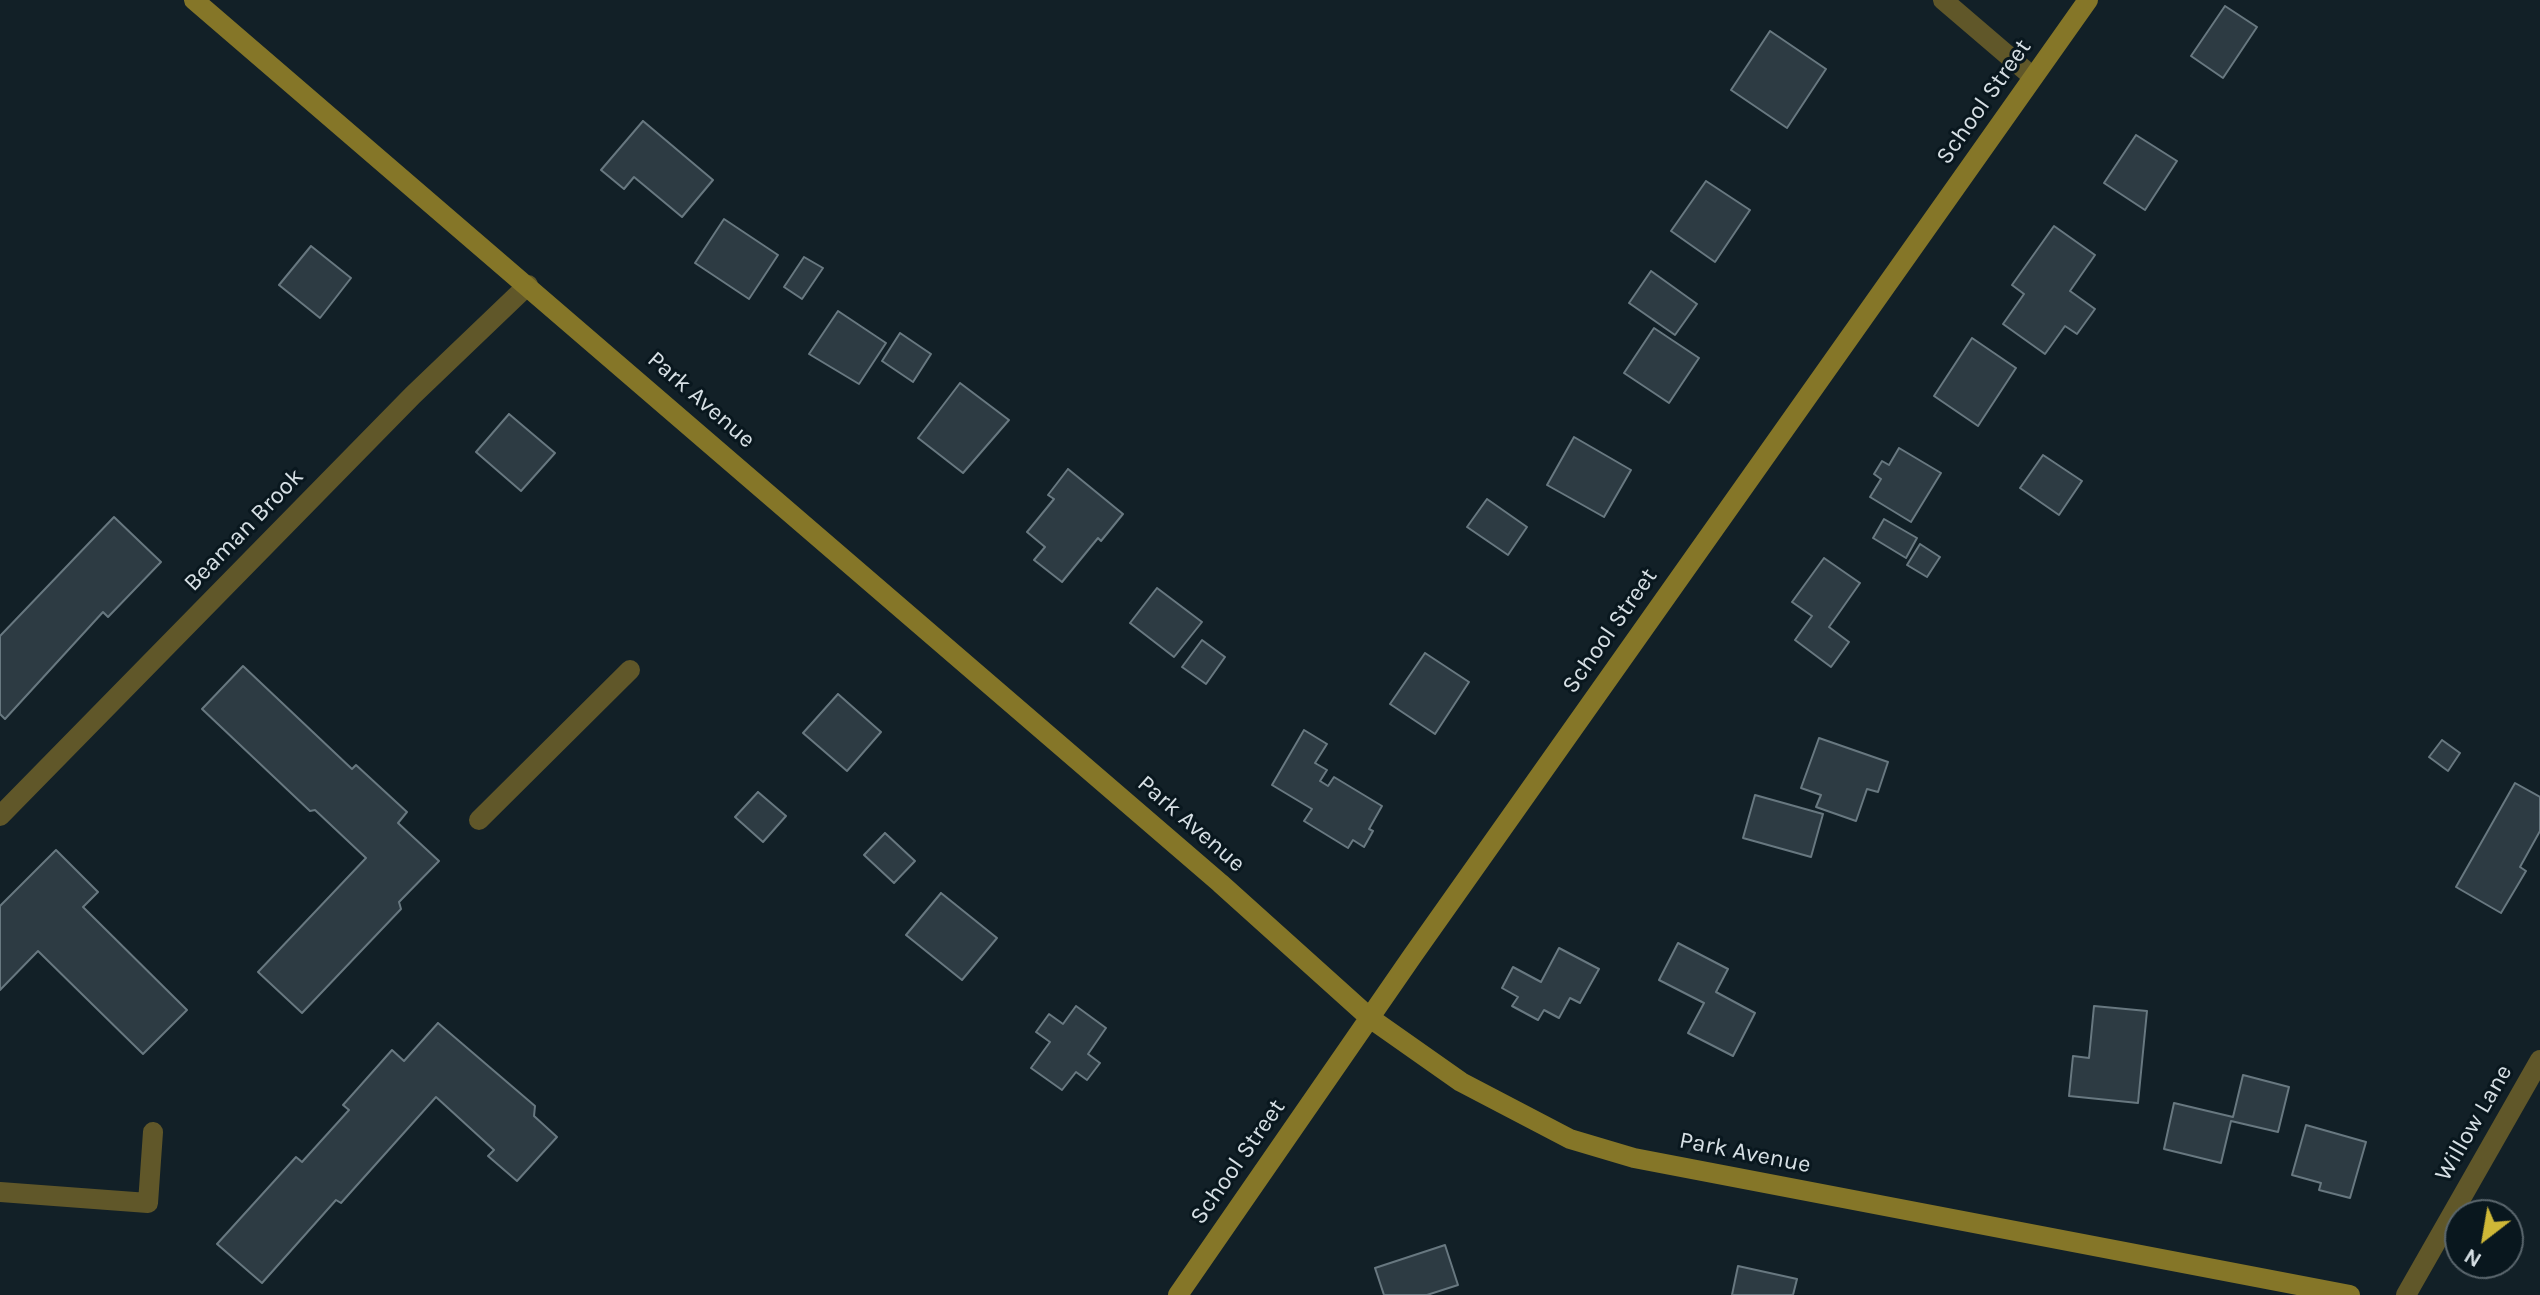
<!DOCTYPE html>
<html>
<head>
<meta charset="utf-8">
<style>
	body { margin:0 }
	#map { position:relative; width:2540px; height:1295px; overflow:hidden; background:#122027; font-family:Karla,sans-serif }
	canvas { display:block }
	.north { position:absolute; left:2444px; top:1199px; width:80px; height:80px; box-sizing:border-box; background:#09171e; border:2px solid #5b676e; border-radius:50%; rotate:211deg; font-size:22px; font-weight:700; line-height:32px; text-align:center; color:#d7e0e5 }
	.north::after { content:''; display:block; margin:auto; width:28px; height:36px; background:#cfb837; clip-path:polygon(50% 0,100% 100%,50% 72%,0 100%) }
</style>
</head>
<body>
<div id="map">
<canvas width="2540" height="1295"></canvas>
<div class="north">N</div>
</div>
<script>
const context = document.querySelector('canvas').getContext('2d');
context.lineJoin = 'round';
function paint(path, color) {
  context.fillStyle = color;
  context.fill(path, 'evenodd');
}
function shape(rows) {
  const path = new Path2D();
  for (const r of rows) {
    path.moveTo(r[0], r[1]);
    for (let i = 2; i < r.length; i += 2) path.lineTo(r[i], r[i + 1]);
  }
  return path;
}
function stroke(path, color, width, dash) {
  context.strokeStyle = color;
  context.lineWidth = width;
  context.lineCap = dash ? 'butt' : 'round';
  context.setLineDash(dash || []);
  context.stroke(path);
}
function label(font, color, halo, rows, align = 'center') {
  context.font = font + ' Karla,sans-serif';
  context.lineWidth = 6;
  context.setLineDash([]);
  context.textBaseline = 'middle';
  context.strokeStyle = halo;
  context.fillStyle = color;
  for (const [text, x, y, turn = 0] of rows) {
    context.save();
    context.translate(x, y);
    context.rotate((+turn || 0) * Math.PI / 180);
    context.textAlign = isNaN(turn) ? turn : align;
    if (halo) context.strokeText(text, 0, 0);
    context.fillText(text, 0, 0);
    context.restore();
  }
}
const building = shape([
	[2225,6,2257,27,2223,78,2191,56,2225,6],
	[1770,31,1826,69,1787,128,1731,90,1770,31],
	[643,121,713,180,682,217,634,177,624,189,601,170,643,121],
	[2136,135,2177,161,2145,210,2104,183,2136,135],
	[1706,181,1750,210,1715,262,1671,231,1706,181],
	[724,219,778,255,749,299,695,263,724,219],
	[2054,226,2095,255,2070,291,2095,309,2077,334,2065,326,2045,354,2003,324,2024,294,2012,285,2054,226],
	[311,246,351,278,320,318,279,285,311,246],
	[804,257,823,268,802,299,784,287,804,257],
	[1651,271,1697,304,1675,335,1629,303,1651,271],
	[838,311,886,343,859,384,809,354,838,311],
	[1654,328,1699,358,1669,403,1624,373,1654,328],
	[900,333,931,354,913,382,882,361,900,333],
	[1972,338,2016,368,1978,426,1934,396,1972,338],
	[960,383,1009,420,963,473,918,438,960,383],
	[509,414,555,453,521,491,476,452,509,414],
	[1574,437,1631,470,1604,517,1547,485,1574,437],
	[1899,448,1941,473,1911,522,1870,497,1881,479,1874,474,1882,461,1889,465,1899,448],
	[2043,455,2082,481,2059,515,2020,488,2043,455],
	[1068,469,1123,514,1101,541,1098,538,1062,582,1034,560,1045,547,1027,532,1054,499,1048,495,1068,469],
	[1487,499,1527,527,1508,555,1467,527,1487,499],
	[114,517,161,562,108,617,103,612,5,719,0,714,0,636,114,517],
	[1884,519,1917,538,1906,558,1873,538,1884,519],
	[1920,544,1940,557,1927,577,1907,565,1920,544],
	[1824,558,1860,583,1829,627,1849,642,1831,667,1795,640,1812,616,1792,602,1824,558],
	[1157,588,1202,622,1174,657,1130,623,1157,588],
	[1202,640,1225,657,1206,684,1182,667,1202,640],
	[1425,653,1469,682,1435,734,1390,704,1425,653],
	[243,666,352,769,356,765,407,812,398,823,439,861,399,902,401,909,302,1013,258,972,366,858,315,810,310,811,202,709,243,666],
	[838,694,881,732,847,771,803,733,838,694],
	[1304,730,1327,744,1315,763,1327,770,1320,781,1328,786,1334,777,1382,806,1369,829,1373,831,1364,847,1353,840,1348,848,1304,821,1312,809,1272,785,1304,730],
	[1819,738,1888,762,1878,792,1867,789,1856,821,1816,807,1821,795,1801,788,1819,738],
	[2442,740,2460,753,2448,771,2429,757,2442,740],
	[2515,783,2540,797,2540,831,2520,867,2526,871,2501,913,2456,887,2515,783],
	[758,792,786,816,763,842,735,817,758,792],
	[1755,795,1823,814,1811,857,1743,838,1755,795],
	[885,833,915,861,894,883,864,855,885,833],
	[56,850,98,892,83,907,187,1010,143,1054,38,951,0,990,0,906,56,850],
	[941,893,997,938,962,980,906,935,941,893],
	[1678,943,1728,969,1716,992,1755,1013,1733,1056,1688,1033,1704,1003,1659,980,1678,943],
	[1559,948,1599,969,1580,1003,1570,998,1559,1018,1544,1010,1538,1020,1512,1006,1518,997,1502,988,1513,967,1541,982,1559,948],
	[1076,1006,1106,1028,1088,1054,1100,1063,1087,1080,1076,1072,1062,1090,1031,1068,1050,1042,1036,1032,1049,1014,1063,1024,1076,1006],
	[2094,1006,2147,1011,2138,1103,2069,1096,2073,1056,2089,1058,2094,1006],
	[438,1023,535,1106,534,1116,557,1137,517,1181,488,1156,494,1150,436,1097,341,1203,336,1200,262,1283,217,1244,296,1157,302,1162,349,1110,343,1105,392,1050,404,1061,438,1023],
	[2243,1075,2289,1087,2278,1132,2231,1121,2221,1163,2164,1149,2174,1103,2233,1117,2243,1075],
	[2306,1125,2366,1142,2350,1198,2319,1190,2321,1183,2292,1175,2306,1125],
	[1445,1245,1458,1285,1427,1295,1384,1295,1375,1268,1445,1245],
	[1738,1266,1797,1279,1793,1295,1732,1295,1738,1266]
]);
const lane = shape([
	[479,820,630,670],
	[0,1192,148,1203,153,1132]
]);
const street = shape([
	[1943,0,2033,77],
	[0,816,413,395,528,285],
	[2406,1295,2540,1060]
]);
const secondary = shape([
	[194,0,1220,883,1370,1018,1461,1082,1570,1139,1634,1158,2350,1295],
	[1178,1295,1413,955,2088,0]
]);
const streetNames = [
	["School Street",1984,102,-55],
	["Park Avenue",701,400,41],
	["Beaman Brook",244,530,-46],
	["School Street",1610,631,-55],
	["Park Avenue",1191,824,41],
	["Willow Lane",2474,1123,-60],
	["Park Avenue",1745,1153,11],
	["School Street",1238,1162,-55]
];
paint(building, '#2d3b43');
stroke(building, '#687880', 2);
stroke(lane, '#605729', 20);
stroke(street, '#605729', 20);
stroke(secondary, '#857628', 20);
label('24px', '#d7e0e5', '#09171e', streetNames);
</script>
</body>
</html>
